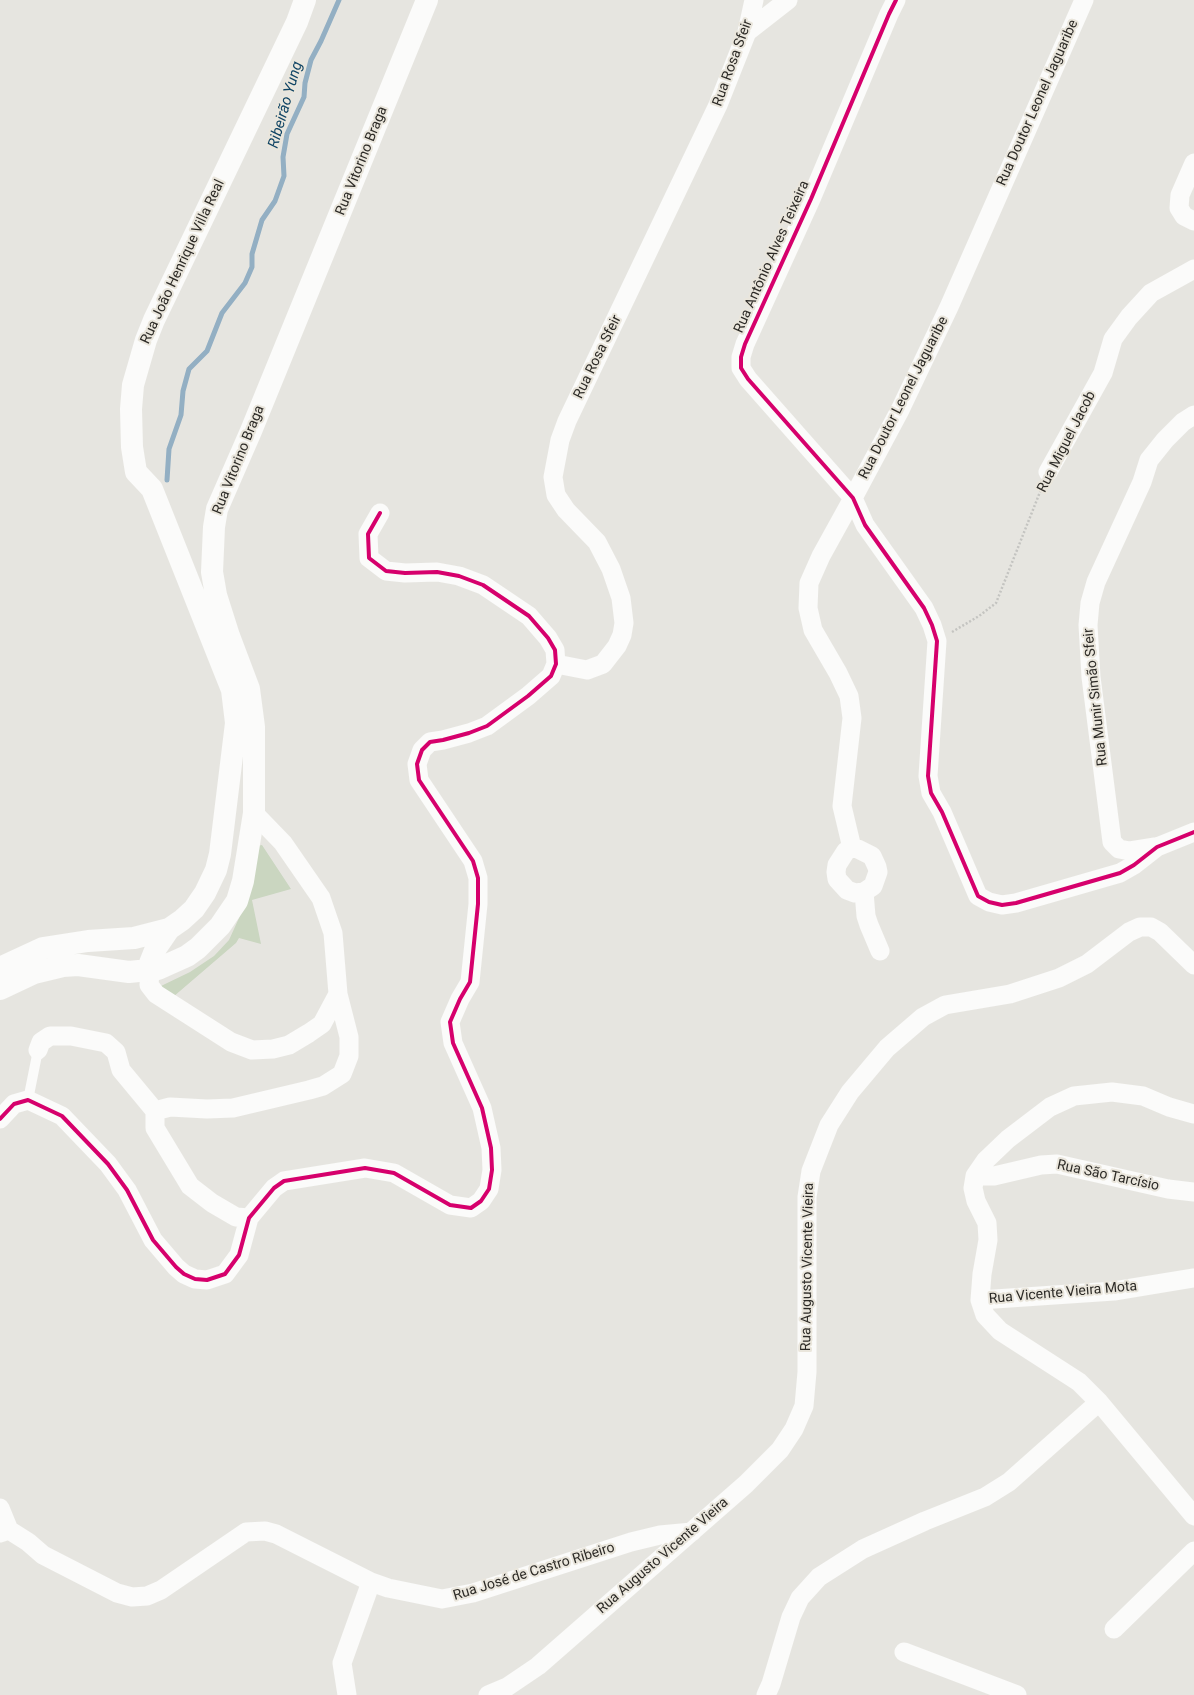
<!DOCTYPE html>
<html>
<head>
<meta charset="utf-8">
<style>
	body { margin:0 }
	canvas { display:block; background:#e6e5e0 }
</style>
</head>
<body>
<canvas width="1194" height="1695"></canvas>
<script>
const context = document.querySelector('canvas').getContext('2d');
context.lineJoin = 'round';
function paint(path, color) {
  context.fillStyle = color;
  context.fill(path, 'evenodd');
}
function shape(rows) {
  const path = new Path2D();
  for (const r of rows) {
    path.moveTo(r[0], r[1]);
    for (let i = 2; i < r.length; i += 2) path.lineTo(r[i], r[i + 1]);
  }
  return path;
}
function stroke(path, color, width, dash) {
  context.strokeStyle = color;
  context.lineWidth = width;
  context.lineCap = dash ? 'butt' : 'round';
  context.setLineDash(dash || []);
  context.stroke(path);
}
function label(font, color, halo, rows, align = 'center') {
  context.font = font + ' Roboto,sans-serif';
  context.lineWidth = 4;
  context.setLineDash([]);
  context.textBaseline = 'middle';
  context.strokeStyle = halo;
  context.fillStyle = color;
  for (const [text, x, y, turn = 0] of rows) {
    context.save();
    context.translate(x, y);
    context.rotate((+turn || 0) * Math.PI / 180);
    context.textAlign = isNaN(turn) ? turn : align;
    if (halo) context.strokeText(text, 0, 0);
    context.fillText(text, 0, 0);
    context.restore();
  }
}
const green = shape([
	[262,845,291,889,252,900,261,944,239,938,236,943,173,997,161,986,190,972,214,956,229,940,244,907,257,846]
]);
const stream = shape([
	[167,480,169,449,181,415,183,391,189,369,207,351,222,313,245,283,252,267,252,254,262,220,275,201,284,176,283,157,287,134,304,97,305,83,311,60,321,41,339,0]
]);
const path = shape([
	[952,632,979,616,996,603,1042,487]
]);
const lane = shape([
	[28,1100,38,1050]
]);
const street = shape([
	[896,0,889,14,811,199,745,344,741,357,741,368,748,379,853,498,865,525,924,608,932,625,937,641,928,776,931,793,942,812,978,896,989,902,1002,905,1016,903,1120,873,1134,865,1157,847,1194,832],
	[747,32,788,0],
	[1194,163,1180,195,1179,208,1184,216,1194,221],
	[1048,472,1103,373,1113,339,1129,317,1151,293,1194,269],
	[556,664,587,670,603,664,617,646,622,635,624,623,621,598,611,569,597,542,566,510,556,495,553,477,560,440,567,421,718,105,747,32,754,0],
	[1155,847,1130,851,1119,849,1112,842,1091,677,1088,625,1090,603,1096,582,1142,482,1149,460,1165,440,1183,422,1194,415],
	[852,848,842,806,852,718,849,696,838,673,813,630,808,608,809,583,821,556,853,498,900,410,949,307,1084,0],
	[852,848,858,849,872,856,877,867,878,872,873,886,864,892,855,893,847,890,837,879,836,872,837,865,846,851,852,848],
	[864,892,866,916,869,925,880,951],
	[150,970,149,985,156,994,231,1042,252,1050,273,1049,289,1045,309,1033,322,1024,338,994],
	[38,1050,41,1042,50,1036,71,1036,106,1043,116,1052,121,1070,155,1111],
	[155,1111,170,1107,207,1109,233,1108,309,1090,323,1086,342,1074,349,1056,349,1037,338,994,333,933,321,898,283,843,254,813],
	[155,1111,155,1128,190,1186,212,1203,236,1217,249,1218],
	[1194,1114,1169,1107,1143,1096,1112,1092,1074,1096,1050,1107,1008,1139,986,1160,975,1176,973,1188,976,1201,987,1223,988,1240,982,1274,980,1300,985,1315,1000,1331,1079,1382,1099,1402,1194,1516],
	[0,1119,14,1104,28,1100,62,1116,108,1164,127,1190,153,1240,176,1267,184,1274,195,1279,207,1280,225,1274,239,1255,249,1218,274,1188,284,1181,365,1168,394,1173,450,1205,471,1208,481,1201,489,1189,492,1170,491,1148,482,1108,453,1043,450,1022,460,999,470,982,478,904,478,878,473,861,419,780,417,764,422,750,430,742,443,740,469,733,487,726,528,696,551,676,556,664,555,650,548,638,529,616,483,585,459,576,437,572,405,573,386,571,369,558,368,534,380,513],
	[975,1176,994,1176,1041,1165,1057,1164,1168,1189,1194,1192],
	[980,1300,1114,1291,1194,1278],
	[0,1508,9,1530],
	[0,1533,9,1530,28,1542,43,1555,117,1593,132,1597,147,1596,161,1590,246,1532,265,1531,276,1534,371,1582,388,1588,442,1599,473,1593,631,1542,660,1535,692,1532],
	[1114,1629,1194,1551],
	[904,1652,1017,1695],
	[347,1695,342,1663,371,1582],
	[488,1695,507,1687,538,1666,746,1484,780,1450,794,1429,804,1406,807,1372,807,1197,811,1171,829,1125,850,1092,887,1048,923,1017,945,1005,1010,994,1059,978,1087,964,1129,932,1140,927,1151,927,1160,932,1194,965],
	[766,1695,771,1684,791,1617,800,1598,819,1577,863,1549,925,1521,985,1497,1009,1482,1099,1402]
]);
const secondary = shape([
	[0,968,43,948,88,941,134,938,169,929,182,920,194,909,205,893,216,870,220,854,236,723,232,690,152,489,136,472,132,447,131,409,133,385,146,340,154,320,297,22,305,0],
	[150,970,150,963,156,948,169,929],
	[0,989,34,973,63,966,78,965,129,972,158,969,187,956,198,948,220,926,237,901,243,881,254,813,254,727,249,689,229,636,216,595,212,572,214,527,217,509,251,431,427,0]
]);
const cycleway = shape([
	[896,0,889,14,811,199,745,344,741,357,741,368,748,379,853,498,865,525,924,608,932,625,937,641,928,776,931,793,942,812,978,896,989,902,1002,905,1016,903,1120,873,1134,865,1157,847,1194,832],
	[0,1119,14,1104,28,1100,62,1116,108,1164,127,1190,153,1240,176,1267,184,1274,195,1279,207,1280,225,1274,239,1255,249,1218,274,1188,284,1181,365,1168,394,1173,450,1205,471,1208,481,1201,489,1189,492,1170,491,1148,482,1108,453,1043,450,1022,460,999,470,982,478,904,478,878,473,861,419,780,417,764,422,750,430,742,443,740,469,733,487,726,528,696,551,676,556,664,555,650,548,638,529,616,483,585,459,576,437,572,405,573,386,571,369,558,368,534,380,513]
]);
const streetNames = [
	["Rua Rosa Sfeir",733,63,-70],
	["Rua Doutor Leonel Jaguaribe",1038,103,-66],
	["Rua Vitorino Braga",362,161,-68],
	["Rua Antônio Alves Teixeira",772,257,-66],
	["Rua João Henrique Villa Real",183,262,-65],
	["Rua Rosa Sfeir",598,357,-64],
	["Rua Doutor Leonel Jaguaribe",904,398,-63],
	["Rua Miguel Jacob",1067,442,-63],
	["Rua Vitorino Braga",239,460,-68],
	["Rua Munir Simão Sfeir",1096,697,-96],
	["Rua São Tarcísio",1108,1176,12],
	["Rua Augusto Vicente Vieira",808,1267,-89],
	["Rua Vicente Vieira Mota",1063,1293,-5],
	["Rua Augusto Vicente Vieira",663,1556,-41],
	["Rua José de Castro Ribeiro",534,1572,-17]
];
const waterNames = [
	["Ribeirão Yung",286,105,-74]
];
paint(green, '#cad6c0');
stroke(stream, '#93afc3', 5);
stroke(path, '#c4c4c1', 2.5, [2, 2]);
stroke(lane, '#fbfbfa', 10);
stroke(street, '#fbfbfa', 19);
stroke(secondary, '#fbfbfa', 22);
stroke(cycleway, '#d6006c', 4);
label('14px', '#2c2a26', '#eae6dc', streetNames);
label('italic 15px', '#104464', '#eae6dc', waterNames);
</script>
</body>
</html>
